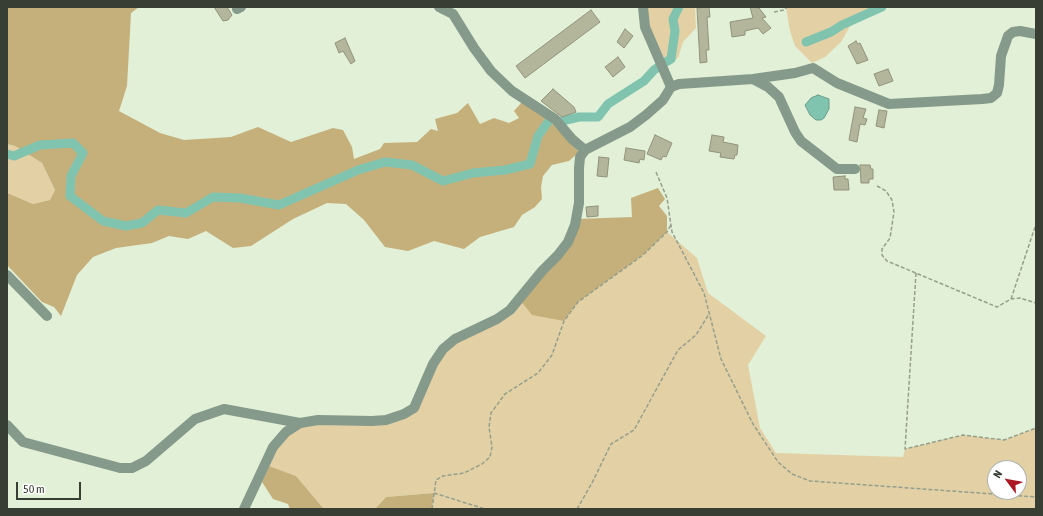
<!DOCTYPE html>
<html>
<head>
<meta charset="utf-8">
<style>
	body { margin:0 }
	#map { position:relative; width:1043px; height:516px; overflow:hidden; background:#e1f0d6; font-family:"Asap Condensed",sans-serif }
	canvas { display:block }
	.frame { position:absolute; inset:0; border:8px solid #383e33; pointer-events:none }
	.north { position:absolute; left:987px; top:460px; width:40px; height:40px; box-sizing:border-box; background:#fff; border:1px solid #afb2ad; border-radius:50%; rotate:302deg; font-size:11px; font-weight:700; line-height:16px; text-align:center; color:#383e33 }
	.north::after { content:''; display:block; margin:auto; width:14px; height:18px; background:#ac1821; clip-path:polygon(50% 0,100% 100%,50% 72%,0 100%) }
	.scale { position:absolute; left:16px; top:482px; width:65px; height:18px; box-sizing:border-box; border:2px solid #383e33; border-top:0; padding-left:5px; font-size:12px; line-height:14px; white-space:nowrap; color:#383e33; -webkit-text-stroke:3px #fff; paint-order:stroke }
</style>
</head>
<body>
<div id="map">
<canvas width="1043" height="516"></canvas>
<div class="frame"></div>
<div class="north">N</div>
<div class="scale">50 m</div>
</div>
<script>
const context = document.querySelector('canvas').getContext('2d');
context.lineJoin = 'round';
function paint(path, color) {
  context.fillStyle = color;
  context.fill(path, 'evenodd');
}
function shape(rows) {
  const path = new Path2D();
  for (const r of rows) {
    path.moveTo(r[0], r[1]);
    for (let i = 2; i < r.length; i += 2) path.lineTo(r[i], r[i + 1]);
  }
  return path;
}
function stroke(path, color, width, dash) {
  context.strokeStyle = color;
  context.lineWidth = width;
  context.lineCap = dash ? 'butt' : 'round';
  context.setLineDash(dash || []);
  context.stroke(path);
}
const green = shape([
	[648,7,695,7,696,28,683,42,678,58,667,65,648,22],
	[786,7,882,7,853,21,841,42,825,57,812,63,795,46,790,31],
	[7,144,15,146,42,163,55,190,50,200,33,204,7,194],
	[667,232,697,258,708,293,766,336,748,365,760,428,776,453,903,457,905,449,963,435,1004,440,1036,428,1036,509,432,509,434,493,386,497,375,509,324,509,296,476,265,465,273,447,300,423,372,421,414,408,443,349,519,299,564,321,578,302,643,255],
	[995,468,1019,468,1019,492,995,492]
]);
const forest = shape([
	[7,7,139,7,131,13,127,86,119,111,160,133,184,140,231,137,258,127,291,142,333,128,343,130,352,147,354,159,380,149,384,143,417,142,431,129,438,131,435,119,457,113,468,103,480,124,494,118,509,123,519,118,514,111,522,102,546,117,579,152,569,161,552,165,543,176,541,187,542,199,535,207,522,215,514,227,480,237,464,249,434,241,408,251,385,247,364,220,346,204,327,203,293,219,251,246,233,248,206,231,188,239,169,236,152,243,116,248,93,257,77,275,61,316,54,307,42,302,7,265,7,193,33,204,50,200,55,190,42,163,15,146,7,144],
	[658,188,665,199,659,206,667,216,667,232,643,255,578,302,564,321,532,315,519,299,558,255,576,219,632,217,631,198],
	[269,466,296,476,324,509,290,509,288,504,273,499,262,482],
	[434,493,432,509,375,509,386,497]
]);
const water = shape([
	[818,95,829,99,829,109,824,118,821,120,816,120,810,115,805,105,811,98,818,95]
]);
const canal = shape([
	[806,42,831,32,842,25,882,7],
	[664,63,671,59,675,31,673,19,679,7],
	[562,121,579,117,598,117,608,104,644,81,654,70,660,66],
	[7,154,14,156,40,145,73,143,83,153,71,176,70,196,103,221,126,226,142,223,158,210,186,213,213,197,240,198,279,205,358,170,385,162,412,165,443,181,473,173,505,170,530,164,538,136,548,122]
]);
const building = shape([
	[214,7,227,7,232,15,228,20,223,21,214,7],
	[709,7,710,17,707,17,709,50,706,50,707,62,700,63,697,8,709,7],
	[750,7,759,8,766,17,762,18,771,28,763,34,758,28,745,31,745,35,732,37,730,22,753,18,750,7],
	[591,10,600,22,525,78,516,66,591,10],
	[625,29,633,36,624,48,617,42,625,29],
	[345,38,355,61,351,64,343,51,339,53,335,43,345,38],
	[856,41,858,44,860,43,868,60,857,64,848,46,856,41],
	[618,57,625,67,613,77,605,67,618,57],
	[888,69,893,81,879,86,874,74,888,69],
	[553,89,574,107,576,112,562,117,541,101,553,89],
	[855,107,866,109,863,118,867,119,865,125,860,124,857,142,849,140,855,107],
	[879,110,887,111,884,128,876,126,879,110],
	[655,135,672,143,666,157,663,156,661,160,647,154,655,135],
	[712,135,724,137,723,142,738,145,737,155,735,155,734,159,720,157,721,153,709,151,712,135],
	[626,148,645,151,644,160,640,159,639,163,624,160,626,148],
	[599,157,609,158,607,177,597,176,599,157],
	[860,165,870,165,871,169,873,169,873,179,869,179,869,183,861,183,860,165],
	[845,176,845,179,848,179,849,190,834,190,833,177,845,176],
	[598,206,598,216,587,217,586,207,598,206]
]);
const path = shape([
	[774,12,784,10,787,7],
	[656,172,667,198,672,232,704,293,721,359,753,424,778,462,792,474,810,481,1036,497],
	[877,186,886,191,892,200,894,212,890,238,882,249,882,255,887,261,997,307,1011,299,1020,298,1036,303],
	[1036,190,1036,196],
	[916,273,905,449,963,435,1004,440,1036,428],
	[1011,299,1036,224],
	[434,493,485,509],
	[432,509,436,480,443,476,464,473,482,464,490,457,492,447,489,427,491,413,505,394,538,373,552,355,564,321,578,302,643,255,667,232,671,225],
	[577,509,592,483,611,444,634,430,678,350,696,335,709,314]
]);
const minor = shape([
	[439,7,453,14,474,48,491,71,512,91,555,119,572,139,585,150],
	[237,9,241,7],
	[753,79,768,87,779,97,795,132,801,141,837,169,855,169],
	[671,87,679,84,753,79,795,73,813,68,837,83,889,104,982,99,991,98,997,93,999,85,1001,56,1008,36,1013,32,1020,31,1036,34],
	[7,275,47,316],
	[7,425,23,442,120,468,132,468,146,461,195,419,224,409,300,423],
	[244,509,273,447,286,432,300,423,318,420,372,421,386,420,404,414,414,408,433,364,443,349,455,339,497,319,510,310,542,271,558,255,568,242,575,225,579,203,579,168,580,157,585,150,630,127,646,115,663,100,671,87,645,27,643,7]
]);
paint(green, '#e3d1a5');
paint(forest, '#c5b07b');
paint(water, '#80c4b0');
stroke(water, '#6a9c8a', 1);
stroke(canal, '#80c4b0', 9);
paint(building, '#b4b69b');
stroke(building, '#919378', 1);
stroke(path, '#949f8c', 1.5, [4, 2]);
stroke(minor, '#859a8a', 10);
</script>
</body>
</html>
